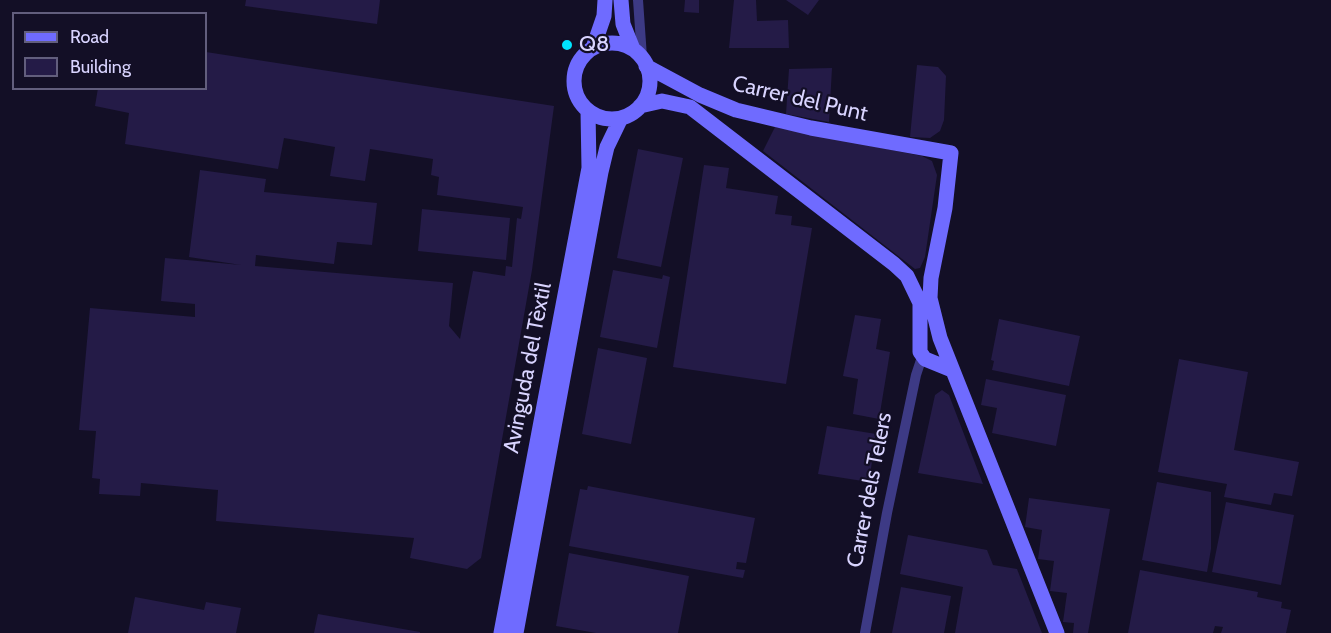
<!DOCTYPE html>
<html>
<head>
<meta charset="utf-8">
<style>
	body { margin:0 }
	#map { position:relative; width:1331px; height:633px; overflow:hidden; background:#130f26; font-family:Cabin,sans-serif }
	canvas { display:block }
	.legend { position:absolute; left:12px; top:12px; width:195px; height:78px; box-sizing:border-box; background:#130f26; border:2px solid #625e7d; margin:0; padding:8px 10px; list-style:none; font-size:18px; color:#d9d4ff }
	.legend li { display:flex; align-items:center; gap:12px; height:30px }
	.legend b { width:30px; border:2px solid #625e7d }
</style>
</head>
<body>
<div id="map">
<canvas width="1331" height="633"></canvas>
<ul class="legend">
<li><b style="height:8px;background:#6f6bff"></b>Road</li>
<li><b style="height:16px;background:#241b47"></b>Building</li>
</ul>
</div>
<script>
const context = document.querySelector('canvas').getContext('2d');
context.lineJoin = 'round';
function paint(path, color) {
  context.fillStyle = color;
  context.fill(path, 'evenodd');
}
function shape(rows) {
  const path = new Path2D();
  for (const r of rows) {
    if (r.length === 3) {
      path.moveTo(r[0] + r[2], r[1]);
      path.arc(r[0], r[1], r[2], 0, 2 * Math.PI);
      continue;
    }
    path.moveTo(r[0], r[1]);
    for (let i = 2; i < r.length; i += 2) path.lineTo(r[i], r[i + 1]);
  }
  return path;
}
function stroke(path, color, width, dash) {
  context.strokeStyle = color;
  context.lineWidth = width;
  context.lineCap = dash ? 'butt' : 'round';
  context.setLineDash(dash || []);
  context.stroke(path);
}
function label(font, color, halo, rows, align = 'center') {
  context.font = font + ' Cabin,sans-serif';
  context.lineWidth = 4.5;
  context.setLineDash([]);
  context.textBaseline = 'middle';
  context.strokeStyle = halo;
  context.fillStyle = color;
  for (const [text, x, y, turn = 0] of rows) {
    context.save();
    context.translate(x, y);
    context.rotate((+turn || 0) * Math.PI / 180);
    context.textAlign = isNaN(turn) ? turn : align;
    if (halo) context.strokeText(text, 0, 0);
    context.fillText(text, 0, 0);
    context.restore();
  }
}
const building = shape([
	[246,0,380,0,377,24,245,6],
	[685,0,699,0,699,13,684,12],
	[734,0,756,0,757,21,788,20,789,48,729,48],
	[786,0,819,0,808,15],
	[206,52,554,106,532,270,481,558,467,569,410,558,414,538,216,521,218,490,141,483,140,496,99,494,100,479,92,478,96,431,79,430,90,308,195,317,195,304,161,301,165,258,241,265,189,257,200,170,266,179,264,192,377,203,372,245,337,242,334,264,256,255,255,266,453,283,449,326,460,339,473,271,505,276,506,266,512,267,517,218,521,219,523,207,437,195,439,177,431,175,433,159,370,149,365,181,330,176,335,147,284,138,278,169,125,144,129,113,95,106,98,88,206,88],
	[917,65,938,67,946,76,944,120,940,131,930,138,910,137],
	[832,68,829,122,786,114,789,69],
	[775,127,922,156,932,161,937,175,925,257,920,268,915,269,763,151],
	[638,149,683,158,661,267,617,258],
	[704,165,729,168,726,188,778,196,775,214,792,216,791,225,812,228,786,384,673,367],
	[422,209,510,218,506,260,418,251],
	[613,270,662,279,663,275,670,277,657,348,600,337],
	[855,315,881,319,876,349,890,352,879,419,853,414,858,379,843,376],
	[999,319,1080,336,1069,386,992,370,994,361,991,360],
	[598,348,647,358,631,444,582,434],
	[1179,359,1248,372,1234,450,1299,462,1292,496,1274,493,1271,505,1224,497,1227,484,1158,472],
	[986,379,1066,395,1056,446,992,433,997,408,981,405],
	[942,390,949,395,983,484,918,473,935,395],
	[827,426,876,434,869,482,818,474],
	[1157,482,1211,492,1211,549,1207,572,1142,560],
	[588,486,755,518,746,563,737,562,736,569,745,570,743,578,569,546,580,489,587,490],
	[1029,498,1110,509,1088,633,1073,633,1074,623,1063,622,1067,593,1050,591,1054,561,1038,559,1042,530,1025,527],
	[1226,502,1294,515,1281,585,1212,572],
	[908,535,987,550,993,565,1017,569,1042,633,955,633,963,587,900,574],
	[569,553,689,576,678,633,596,633,556,626],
	[1140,570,1258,592,1257,597,1282,602,1281,608,1291,610,1286,633,1221,633,1223,627,1215,626,1213,633,1128,633],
	[901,587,951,596,944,633,892,633],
	[135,597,204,610,206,602,241,608,236,633,128,633],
	[318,614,420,632,420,633,314,633]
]);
const street = shape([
	[638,0,642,57],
	[865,633,887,513,916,375,922,357]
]);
const secondary = shape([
	[621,0,623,24,633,49],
	[612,81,38],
	[593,48,604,16,605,0],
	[646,66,700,95,736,110,811,128,951,153,945,208,931,278,930,298,940,338,1057,633],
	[640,106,662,101,690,107,894,264,907,276,920,303,920,352,925,359,952,370],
	[501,633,589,168,588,111],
	[516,633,601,172,607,147,621,118]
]);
const markers = [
	[567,45,6,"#00e5ff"]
];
const poiNames = [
	["Q8",579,45]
];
const streetNames = [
	["Carrer del Punt",800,99,13],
	["Avinguda del Tèxtil",528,368,-79],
	["Carrer dels Telers",870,490,-79]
];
paint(building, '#241b47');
stroke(street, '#3d3a85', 10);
stroke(secondary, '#6f6bff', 15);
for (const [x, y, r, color] of markers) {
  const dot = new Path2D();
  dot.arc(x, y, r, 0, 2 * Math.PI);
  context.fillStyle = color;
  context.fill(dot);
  stroke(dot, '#130f26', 2);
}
label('22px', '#d9d4ff', '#130f26', poiNames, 'left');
label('22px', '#d9d4ff', '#130f26', streetNames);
</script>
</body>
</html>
